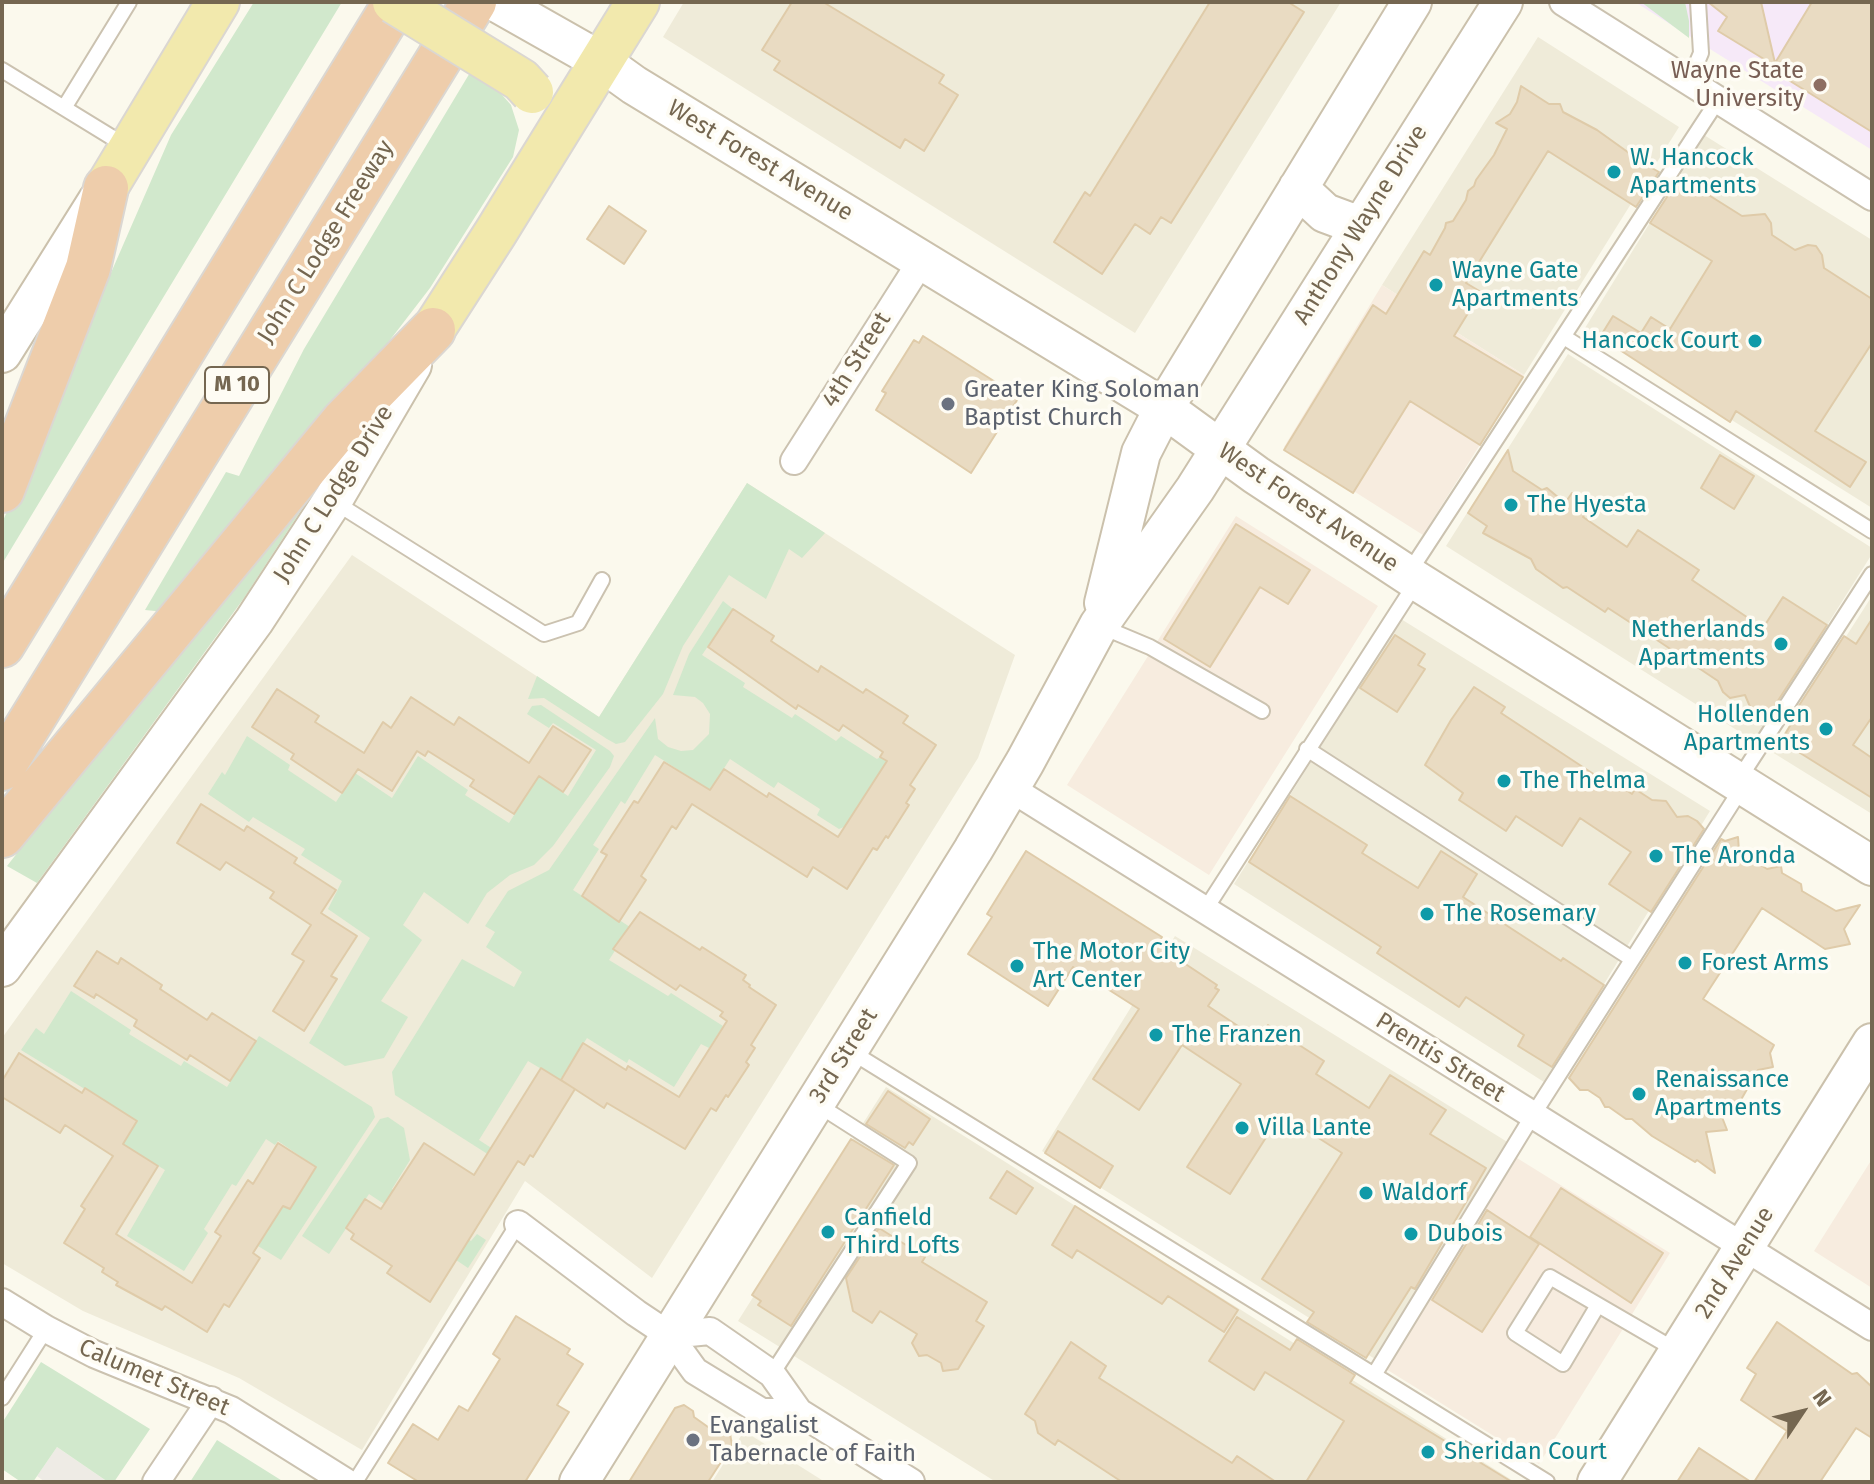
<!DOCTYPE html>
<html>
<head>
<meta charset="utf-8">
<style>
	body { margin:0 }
	#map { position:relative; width:1874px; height:1484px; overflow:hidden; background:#fbf9ed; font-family:"Fira Sans",sans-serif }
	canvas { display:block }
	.frame { position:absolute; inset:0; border:4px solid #756751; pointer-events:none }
	.north { position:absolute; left:1762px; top:1372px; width:80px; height:80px; -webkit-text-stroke:6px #fefcf4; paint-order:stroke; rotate:55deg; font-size:22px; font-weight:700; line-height:32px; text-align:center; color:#756751 }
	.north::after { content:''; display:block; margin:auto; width:28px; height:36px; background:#756751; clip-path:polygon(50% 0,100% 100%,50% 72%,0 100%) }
</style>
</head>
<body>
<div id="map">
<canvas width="1874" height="1484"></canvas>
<div class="frame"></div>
<div class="north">N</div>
</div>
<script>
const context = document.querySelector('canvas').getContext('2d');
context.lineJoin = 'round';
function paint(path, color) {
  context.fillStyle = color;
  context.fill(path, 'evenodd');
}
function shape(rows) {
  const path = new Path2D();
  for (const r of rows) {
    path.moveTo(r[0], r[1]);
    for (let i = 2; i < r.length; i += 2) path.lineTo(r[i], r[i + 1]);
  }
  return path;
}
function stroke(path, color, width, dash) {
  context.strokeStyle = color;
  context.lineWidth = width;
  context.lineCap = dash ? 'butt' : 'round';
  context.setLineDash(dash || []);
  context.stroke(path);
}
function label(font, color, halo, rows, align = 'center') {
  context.font = font + ' "Fira Sans",sans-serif';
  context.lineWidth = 7;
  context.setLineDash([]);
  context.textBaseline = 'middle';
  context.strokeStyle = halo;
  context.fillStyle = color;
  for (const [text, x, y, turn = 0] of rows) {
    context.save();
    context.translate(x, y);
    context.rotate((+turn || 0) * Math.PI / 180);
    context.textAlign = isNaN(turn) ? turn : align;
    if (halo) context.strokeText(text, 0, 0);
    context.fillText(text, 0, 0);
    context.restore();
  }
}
const residential = shape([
	[684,2,1341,2,1135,333,663,37],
	[1538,37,1679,127,1524,375,1382,285],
	[1704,135,1872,240,1872,508,1585,328],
	[1568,354,1872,548,1872,554,1754,741,1446,546],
	[747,483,1015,655,978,758,652,1278,525,1181,362,1450,239,1378,83,1311,2,1263,2,1038,352,555,599,717],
	[1872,596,1872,814,1772,752],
	[1401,619,1710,811,1544,1082,1234,884],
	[1175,936,1509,1143,1375,1359,1042,1151],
	[886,1087,1515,1482,996,1482,738,1321],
	[744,1431,825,1482,712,1482]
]);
const commercial = shape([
	[1382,285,1524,375,1423,535,1284,447],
	[1236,516,1378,606,1209,875,1067,785],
	[1517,1158,1670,1253,1539,1464,1386,1369],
	[1872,1159,1872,1288,1814,1251]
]);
const industrial = shape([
	[57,1447,108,1482,45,1482,37,1476]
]);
const education = shape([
	[1635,2,1872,2,1872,150,1665,21]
]);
const green = shape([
	[254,2,342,2,2,564,2,523,171,135],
	[1641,2,1685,2,1689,21,1689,38],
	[471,71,495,87,511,105,519,130,513,157,430,288,340,405,165,612,145,610,226,472,239,476,304,349],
	[328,469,244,598,37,883,7,866,83,769,179,657],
	[747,483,825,533,802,558,789,549,766,599,729,575,683,646,663,694,625,742,616,744,607,739,544,698,528,699,537,676,599,717],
	[723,601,733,609,702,655,745,683,743,687,792,718,795,714,836,741,841,736,877,759,880,757,889,763,882,769,844,827,839,829,817,815,820,809,778,782,774,788,730,759,710,790,655,755,625,804,621,801,593,845,599,849,573,890,630,927,609,960,668,996,671,993,723,1026,709,1048,701,1044,674,1087,629,1059,627,1063,587,1038,560,1080,528,1061,479,1140,513,1162,511,1169,395,1095,392,1072,462,959,514,987,522,972,486,947,495,932,485,926,508,891,549,870,655,718,658,739,668,747,681,751,693,750,709,734,710,714,703,703,695,697,673,695,689,654],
	[541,705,610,751,614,756,610,767,553,846,534,865,510,875,487,893,468,924,424,892,403,925,422,940,381,1001,408,1017,384,1058,345,1066,309,1043,370,938,328,909,342,881,301,855,305,849,253,817,249,822,208,794,222,772,225,775,247,736,290,765,288,770,336,802,355,773,392,798,418,756,468,790,465,795,509,823,539,776,568,796,596,750,553,723,549,728,527,714,532,706],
	[71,991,131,1030,129,1034,181,1066,184,1061,227,1087,259,1036,372,1107,375,1117,281,1260,258,1246,283,1206,290,1209,316,1167,278,1141,275,1145,266,1139,236,1186,232,1184,204,1229,208,1233,184,1271,127,1236,165,1170,123,1144,137,1121,21,1050,36,1028,44,1034],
	[388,1117,404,1128,410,1160,392,1189,471,1241,477,1234,486,1240,468,1268,413,1231,416,1225,369,1194,329,1254,302,1236,380,1119],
	[41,1362,150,1429,114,1482,108,1482,57,1447,33,1482,21,1482,2,1469,2,1423],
	[217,1440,284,1482,190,1482]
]);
const building = shape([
	[792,2,823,2,944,75,939,83,958,95,924,151,905,139,900,148,774,70,780,61,762,50,792,2],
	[1210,2,1288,2,1304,12,1171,223,1161,217,1150,234,1135,224,1102,274,1054,242,1085,192,1090,196,1210,2],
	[1708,2,1761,2,1775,63,1812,2,1872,2,1872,132,1774,71,1777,67,1718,31,1727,17,1708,2],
	[1521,86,1549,104,1560,104,1563,112,1597,130,1636,158,1647,159,1650,167,1659,172,1636,207,1548,151,1466,283,1481,292,1454,336,1523,377,1480,445,1410,401,1353,493,1284,450,1373,305,1386,314,1424,251,1430,255,1445,228,1446,223,1453,221,1466,200,1468,191,1474,186,1476,180,1494,155,1507,129,1496,123,1510,114,1517,102,1521,86],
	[1680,177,1742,216,1765,214,1771,223,1772,235,1795,250,1808,245,1816,246,1822,255,1824,268,1872,299,1872,343,1815,431,1866,462,1850,487,1736,411,1730,422,1600,337,1613,316,1641,333,1651,317,1670,329,1712,261,1650,223,1680,177],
	[609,206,646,231,624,264,587,239,609,206],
	[923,336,1019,397,971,473,876,410,886,393,882,391,914,340,919,343,923,336],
	[1508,450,1513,471,1542,490,1547,488,1565,503,1572,493,1591,506,1583,517,1627,547,1638,530,1699,570,1692,580,1763,628,1783,597,1827,625,1770,713,1758,714,1751,709,1745,695,1730,698,1723,692,1718,681,1654,638,1608,608,1605,612,1567,587,1563,588,1536,569,1531,559,1483,533,1487,526,1468,513,1508,450],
	[1720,455,1754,476,1734,509,1701,488,1720,455],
	[1236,524,1310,570,1288,604,1260,587,1210,667,1164,639,1236,524],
	[733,609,774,636,771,641,818,672,821,666,863,693,866,689,908,716,903,723,936,745,910,785,915,789,906,803,909,805,888,838,886,836,877,850,873,848,847,889,813,867,807,877,692,804,676,829,672,826,641,876,646,880,619,922,582,896,607,855,601,852,634,801,638,803,664,762,710,790,724,769,767,797,769,793,838,837,887,761,880,757,883,752,843,725,839,731,798,705,796,709,708,647,733,609],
	[1872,619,1872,717,1853,745,1872,758,1872,798,1781,741,1800,709,1796,710,1844,636,1856,644,1872,619],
	[1395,635,1425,654,1418,665,1425,669,1397,712,1360,688,1395,635],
	[1474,687,1505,707,1501,713,1604,781,1613,781,1632,794,1635,789,1652,800,1666,801,1677,817,1688,816,1697,821,1704,829,1651,912,1609,884,1631,852,1580,818,1562,846,1516,816,1506,831,1459,800,1463,793,1425,765,1451,720,1474,687],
	[277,689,319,716,315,722,364,753,383,722,391,728,411,697,454,725,459,717,529,763,553,726,591,750,563,792,539,776,514,814,470,786,474,780,428,751,425,756,417,751,392,791,358,769,342,793,291,759,294,754,252,727,277,689],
	[1290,796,1367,845,1362,853,1418,888,1441,851,1477,874,1463,897,1561,961,1563,958,1604,985,1552,1067,1518,1046,1524,1035,1466,997,1459,1007,1377,953,1381,947,1249,862,1290,796],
	[201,804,244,831,247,826,297,858,294,863,336,890,321,913,357,936,331,976,337,979,304,1031,273,1011,304,961,292,954,311,925,270,898,274,892,226,862,220,870,177,843,201,804],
	[1738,837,1739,851,1767,869,1781,866,1782,873,1801,884,1802,891,1836,911,1860,905,1844,929,1850,944,1825,949,1762,908,1703,999,1774,1045,1770,1053,1773,1067,1758,1070,1738,1105,1720,1112,1727,1130,1706,1132,1715,1173,1697,1160,1695,1162,1652,1136,1632,1119,1626,1119,1609,1107,1605,1107,1600,1098,1588,1090,1580,1090,1569,1078,1721,839,1725,841,1738,837],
	[1026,851,1162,937,1157,945,1217,985,1215,988,1219,990,1208,1006,1259,1040,1268,1025,1324,1061,1316,1074,1369,1108,1390,1075,1446,1110,1430,1134,1486,1168,1415,1289,1411,1287,1366,1358,1307,1322,1314,1312,1262,1279,1342,1153,1281,1114,1230,1194,1187,1167,1241,1084,1182,1045,1139,1110,1093,1079,1139,1009,1073,967,1048,1006,968,954,992,917,987,914,1026,851],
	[640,912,700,950,702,947,746,975,743,980,750,985,749,987,776,1005,751,1045,755,1048,746,1062,749,1065,728,1097,726,1095,716,1111,711,1108,685,1149,607,1103,604,1108,561,1080,583,1043,626,1070,628,1066,679,1097,727,1021,720,1016,723,1012,680,985,676,990,613,949,640,912],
	[97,951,118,964,121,958,162,985,160,989,207,1020,212,1013,256,1041,230,1081,190,1055,187,1060,134,1026,137,1020,96,994,94,998,74,986,97,951],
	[19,1053,82,1093,85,1088,137,1121,123,1144,158,1166,116,1234,192,1283,221,1236,215,1232,248,1180,253,1184,278,1143,316,1167,290,1209,283,1206,253,1253,260,1258,229,1307,224,1304,207,1332,165,1306,162,1310,116,1285,118,1282,102,1272,104,1268,64,1243,85,1209,81,1206,113,1156,65,1125,60,1133,2,1097,2,1081,19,1053],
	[541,1068,575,1089,533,1157,530,1155,524,1165,518,1161,430,1302,387,1273,392,1266,351,1239,354,1234,346,1228,365,1199,381,1209,424,1143,474,1175,541,1068],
	[888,1091,930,1119,913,1145,909,1142,905,1148,866,1124,888,1091],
	[1058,1131,1113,1166,1100,1188,1045,1153,1058,1131],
	[851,1139,894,1165,791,1326,758,1305,761,1301,752,1295,851,1139],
	[1007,1171,1033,1188,1016,1214,990,1198,1007,1171],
	[1561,1188,1663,1253,1631,1303,1530,1237,1561,1188],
	[1075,1206,1238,1310,1224,1332,1168,1296,1162,1304,1077,1250,1072,1258,1052,1245,1075,1206],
	[1487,1210,1539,1244,1482,1332,1432,1300,1487,1210],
	[879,1228,925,1257,922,1262,987,1302,976,1321,984,1326,958,1369,943,1371,941,1363,927,1355,919,1356,912,1343,917,1334,880,1311,872,1323,853,1311,846,1278,879,1228],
	[516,1316,570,1349,567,1354,583,1364,557,1405,569,1412,525,1482,419,1482,388,1463,413,1424,438,1440,459,1406,468,1411,500,1359,493,1354,516,1316],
	[1237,1317,1290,1350,1297,1339,1355,1375,1350,1383,1512,1482,1306,1482,1344,1421,1265,1372,1254,1390,1209,1361,1237,1317],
	[1777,1322,1852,1374,1857,1373,1872,1387,1872,1438,1856,1428,1820,1482,1754,1482,1787,1431,1741,1400,1756,1374,1747,1368,1777,1322],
	[1071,1342,1106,1366,1099,1378,1232,1463,1237,1456,1276,1482,1122,1482,1058,1440,1055,1445,1038,1433,1035,1421,1025,1414,1071,1342],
	[684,1405,693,1411,694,1417,715,1432,729,1428,732,1445,708,1482,629,1482,675,1408,684,1405],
	[1699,1448,1751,1482,1677,1482,1699,1448]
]);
const lane = shape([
	[2,70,126,146],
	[1689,81,1701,53,1698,2],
	[64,108,129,2],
	[1564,337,1872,531],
	[333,501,544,634,578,623,602,580],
	[1408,574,1718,100],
	[1100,626,1150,647,1262,711],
	[1307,749,1632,959],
	[1739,779,1872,574],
	[1205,910,1417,581],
	[850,1051,1547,1482],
	[1598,1305,1563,1364,1515,1333,1550,1277,1679,1352],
	[772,1374,909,1163,815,1103],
	[1374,1375,1533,1115,1743,786],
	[2,1398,46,1329],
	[355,1482,518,1224]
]);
const street = shape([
	[1563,2,1872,197],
	[794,461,922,260],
	[1010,788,1872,1327],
	[518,1224,636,1313,669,1335,695,1371,762,1412,799,1412],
	[2,1302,46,1329,94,1354,231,1410,346,1482],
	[669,1335,710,1331,772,1374,799,1412,911,1482],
	[156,1482,211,1400]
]);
const secondary = shape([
	[496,2,602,62,634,85,1164,408,1256,475,1417,581,1872,866],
	[1298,188,1325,213,1360,226],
	[2,353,98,200],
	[1104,603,1141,453,1164,408,1412,2],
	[2,967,254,621,333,500,412,365],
	[579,1482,973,850,1025,762,1099,625,1195,489,1503,2],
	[1597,1482,1872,1043]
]);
const primary = shape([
	[106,188,218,2],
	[433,330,496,232,638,2]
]);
const highway = shape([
	[2,490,88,268,106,188],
	[2,645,396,2],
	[2,768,474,2],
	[2,835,343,422,433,330]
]);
const primaryBridge = shape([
	[394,2,521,80,532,92]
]);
const markers = [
	[1820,85,8,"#8d6e63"],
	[1614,172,8,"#0f9aa8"],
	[1436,285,8,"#0f9aa8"],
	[1755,341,8,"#0f9aa8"],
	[948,404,8,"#6b7280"],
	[1511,505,8,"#0f9aa8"],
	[1781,644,8,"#0f9aa8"],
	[1826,729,8,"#0f9aa8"],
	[1504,781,8,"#0f9aa8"],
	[1656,856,8,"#0f9aa8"],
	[1427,914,8,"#0f9aa8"],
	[1685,963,8,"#0f9aa8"],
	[1017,966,8,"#0f9aa8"],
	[1156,1035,8,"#0f9aa8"],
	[1639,1094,8,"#0f9aa8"],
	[1242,1128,8,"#0f9aa8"],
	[1366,1193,8,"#0f9aa8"],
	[828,1232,8,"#0f9aa8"],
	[1411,1234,8,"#0f9aa8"],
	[693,1440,8,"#6b7280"],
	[1428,1452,8,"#0f9aa8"]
];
const shields = [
	[237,385,64]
];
const shieldNames = [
	["M 10",237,385]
];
const educationNames = [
	["Wayne State",1804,71],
	["University",1804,99]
];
const cultureNames = [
	["W. Hancock",1630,158],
	["Apartments",1630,186],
	["Wayne Gate",1452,271],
	["Apartments",1452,299],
	["Hancock Court",1739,341,"right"],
	["The Hyesta",1527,505],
	["Netherlands",1765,630,"right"],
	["Apartments",1765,658,"right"],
	["Hollenden",1810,715,"right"],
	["Apartments",1810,743,"right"],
	["The Thelma",1520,781],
	["The Aronda",1672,856],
	["The Rosemary",1443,914],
	["The Motor City",1033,952],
	["Art Center",1033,980],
	["Forest Arms",1701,963],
	["The Franzen",1172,1035],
	["Renaissance",1655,1080],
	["Apartments",1655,1108],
	["Villa Lante",1258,1128],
	["Waldorf",1382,1193],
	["Canfield",844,1218],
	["Third Lofts",844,1246],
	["Dubois",1427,1234],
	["Sheridan Court",1444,1452]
];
const streetNames = [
	["West Forest Avenue",760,161,31],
	["Anthony Wayne Drive",1361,225,-58],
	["John C Lodge Freeway",326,242,-58],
	["4th Street",857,360,-58],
	["John C Lodge Drive",334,494,-58],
	["West Forest Avenue",1308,508,34],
	["3rd Street",844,1056,-58],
	["Prentis Street",1440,1058,32],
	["2nd Avenue",1735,1263,-58],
	["Calumet Street",154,1378,23]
];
const worshipNames = [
	["Greater King Soloman",964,390],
	["Baptist Church",964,418],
	["Evangalist",709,1426],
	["Tabernacle of Faith",709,1454]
];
paint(residential, '#efebd9');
paint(commercial, '#f7ecdf');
paint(industrial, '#eeebe5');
paint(education, '#f6e9f8');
paint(green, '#d1e8cc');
paint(building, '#e9dbc2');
stroke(building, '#dfcba9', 2);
stroke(lane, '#cbc2b0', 18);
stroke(street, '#cbc2b0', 30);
stroke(secondary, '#cbc1ac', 42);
stroke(primary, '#dbd7d2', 46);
stroke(highway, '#dbd7d2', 48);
stroke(lane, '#fff', 14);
stroke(street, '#fff', 26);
stroke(secondary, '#fff', 38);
stroke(primary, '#f2e9ad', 42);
stroke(highway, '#eecdab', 44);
stroke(primaryBridge, '#dbd7d2', 46, []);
stroke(primaryBridge, '#f2e9ad', 42);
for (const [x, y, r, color] of markers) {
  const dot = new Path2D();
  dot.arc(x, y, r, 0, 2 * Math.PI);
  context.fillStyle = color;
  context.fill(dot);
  stroke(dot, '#fefcf4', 3);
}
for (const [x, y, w] of shields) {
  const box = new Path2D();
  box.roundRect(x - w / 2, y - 18, w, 36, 6);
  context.fillStyle = '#fefcf4';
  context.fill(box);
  stroke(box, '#756751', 2);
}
label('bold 22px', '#756751', null, shieldNames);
label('24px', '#785e54', '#fefcf4', educationNames, 'right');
label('24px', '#0d838f', '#fefcf4', cultureNames, 'left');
label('24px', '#756751', '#fefcf4', streetNames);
label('24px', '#5b616d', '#fefcf4', worshipNames, 'left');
</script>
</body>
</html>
